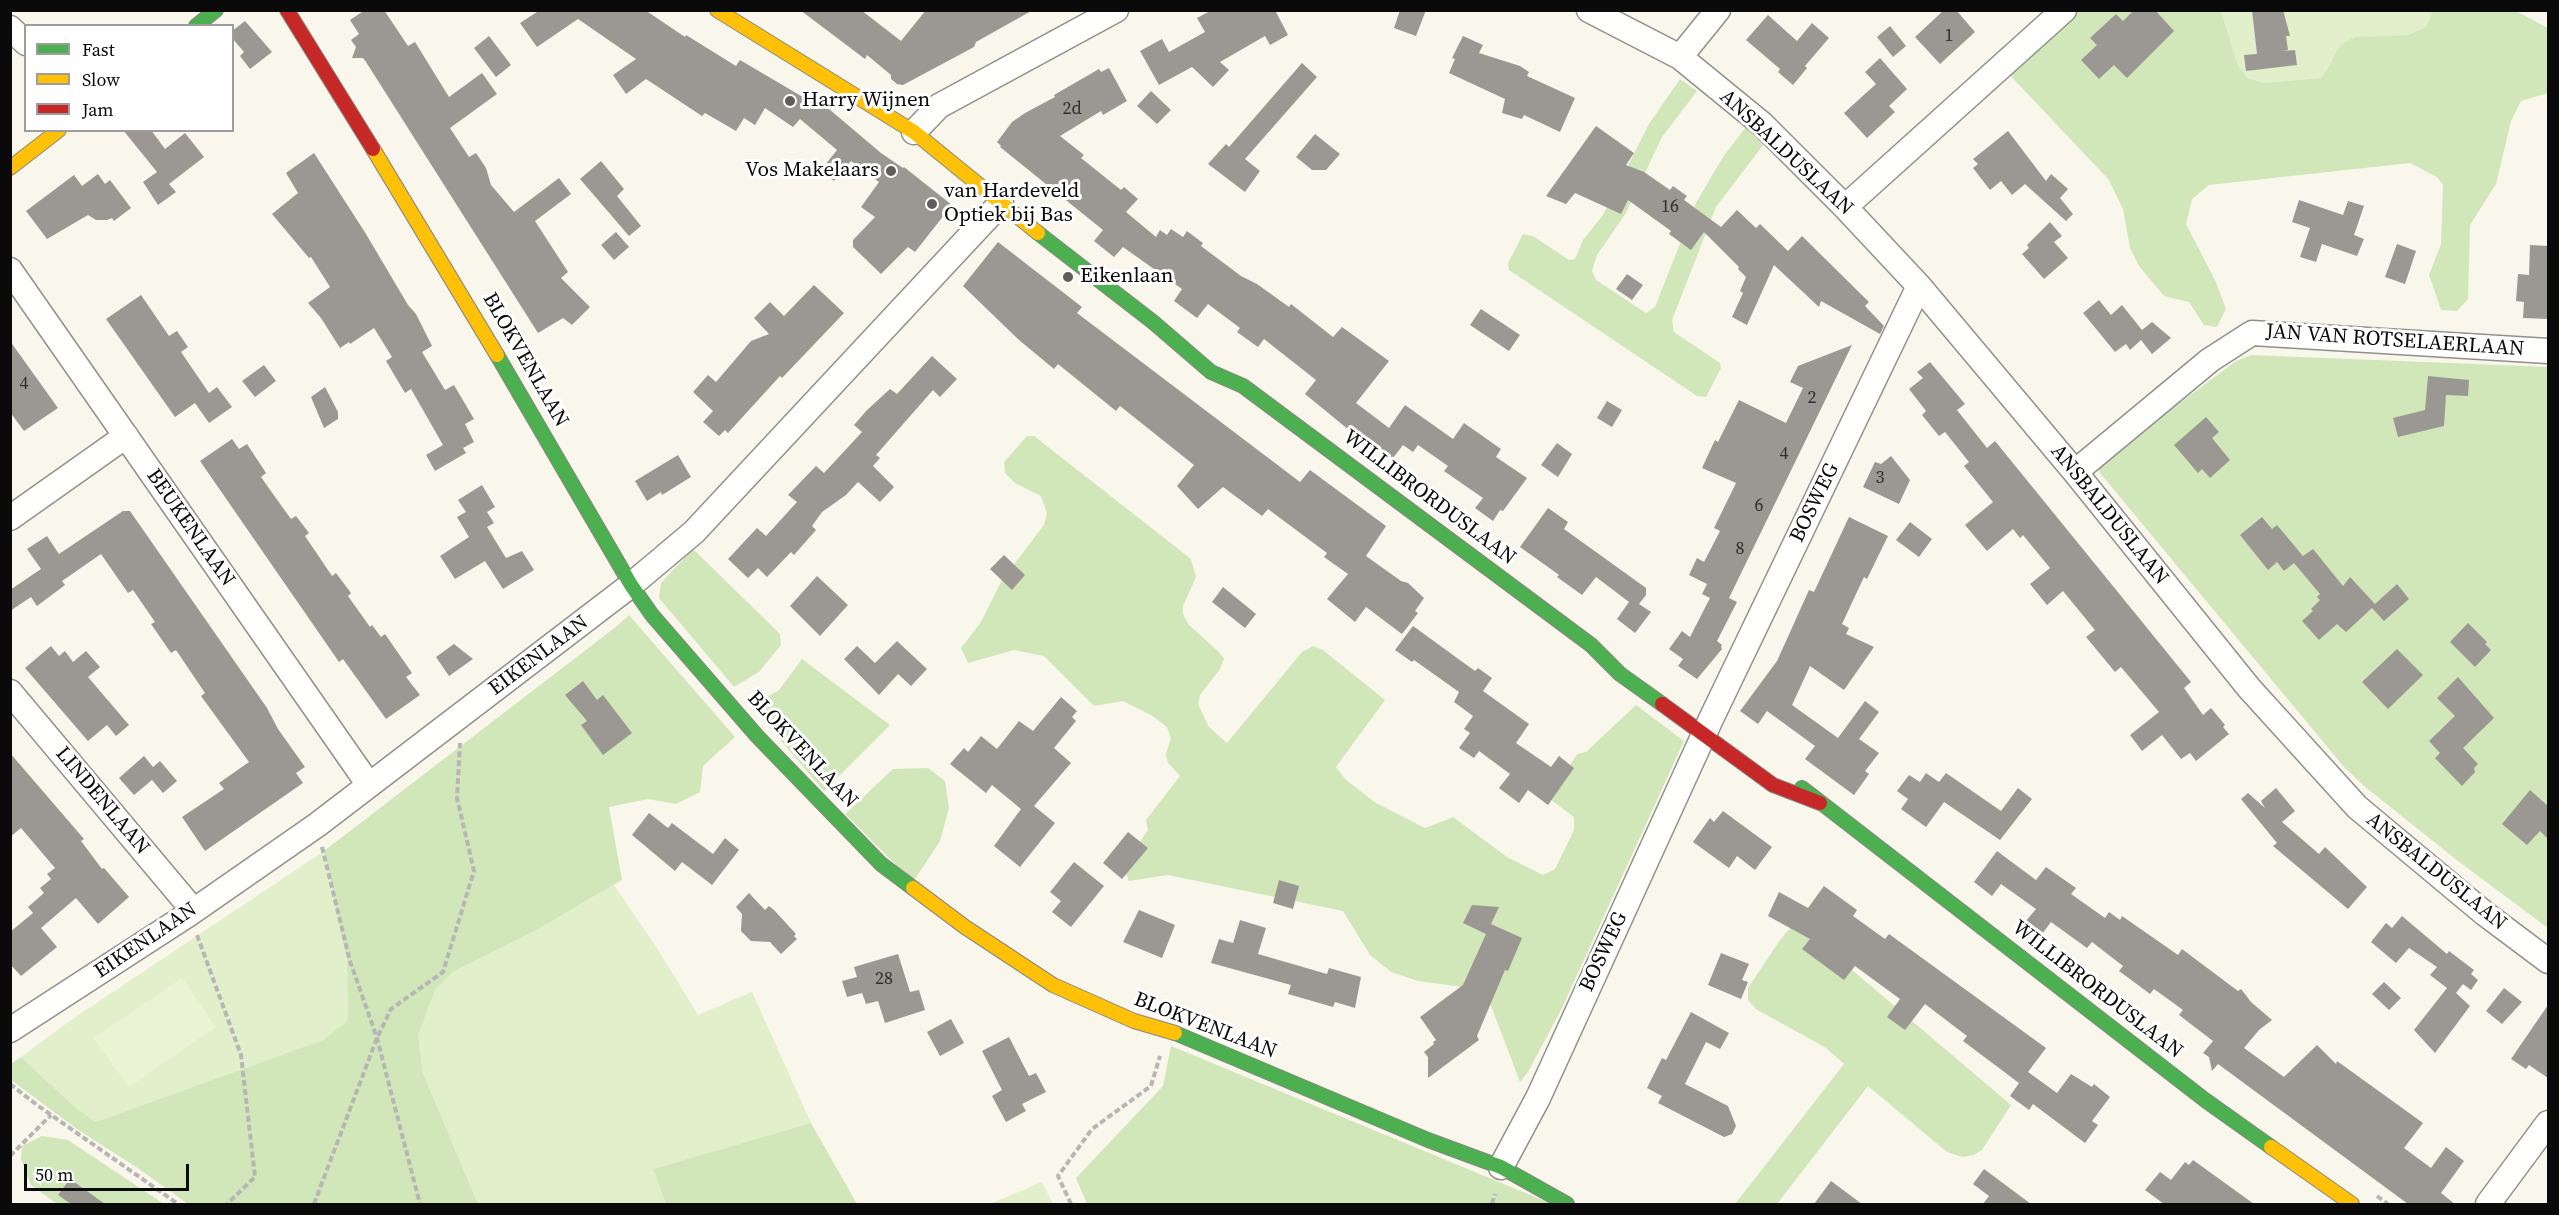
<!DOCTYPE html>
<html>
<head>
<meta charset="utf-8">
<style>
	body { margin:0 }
	#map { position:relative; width:2559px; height:1215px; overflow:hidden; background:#f9f6ec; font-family:"Source Serif 4",serif }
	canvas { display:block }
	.frame { position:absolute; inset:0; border:12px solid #0a0a0a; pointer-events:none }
	.legend { position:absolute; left:24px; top:24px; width:210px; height:108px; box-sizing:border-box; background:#fff; border:2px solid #9d9d9d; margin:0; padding:8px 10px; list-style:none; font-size:18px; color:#0a0a0a }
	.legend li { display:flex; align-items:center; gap:12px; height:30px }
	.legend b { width:30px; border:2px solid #9d9d9d }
	.scale { position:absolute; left:24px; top:1164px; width:165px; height:27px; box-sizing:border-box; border:3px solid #0a0a0a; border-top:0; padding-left:8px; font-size:18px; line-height:21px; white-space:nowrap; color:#0a0a0a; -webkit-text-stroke:4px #fff; paint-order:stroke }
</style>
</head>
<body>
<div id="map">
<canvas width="2559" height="1215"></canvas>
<div class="frame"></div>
<ul class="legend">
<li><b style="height:8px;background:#4caf50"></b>Fast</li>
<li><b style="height:8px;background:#ffc107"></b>Slow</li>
<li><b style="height:8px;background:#c62828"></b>Jam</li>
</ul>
<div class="scale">50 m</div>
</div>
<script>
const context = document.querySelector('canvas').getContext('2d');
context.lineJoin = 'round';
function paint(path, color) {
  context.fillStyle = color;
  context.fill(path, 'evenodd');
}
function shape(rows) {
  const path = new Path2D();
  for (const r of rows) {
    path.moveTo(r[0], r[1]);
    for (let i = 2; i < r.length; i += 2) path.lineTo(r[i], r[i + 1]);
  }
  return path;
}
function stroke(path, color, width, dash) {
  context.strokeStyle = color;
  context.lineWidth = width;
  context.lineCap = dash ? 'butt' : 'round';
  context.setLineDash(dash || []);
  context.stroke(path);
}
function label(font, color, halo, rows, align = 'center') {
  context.font = font + ' "Source Serif 4",serif';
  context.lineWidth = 6;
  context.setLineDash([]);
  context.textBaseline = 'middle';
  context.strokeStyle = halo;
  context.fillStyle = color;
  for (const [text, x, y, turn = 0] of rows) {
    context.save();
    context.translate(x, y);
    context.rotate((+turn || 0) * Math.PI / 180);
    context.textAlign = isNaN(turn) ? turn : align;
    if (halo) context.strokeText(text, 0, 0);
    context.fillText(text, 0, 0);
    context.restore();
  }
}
const green = shape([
	[2221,11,2433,11,2426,27,2408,35,2355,37,2337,50,2327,70,2320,78,2264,83,2248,78,2238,66],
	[324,851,347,962,348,1022,323,1040,96,1122,77,1109,21,1057,67,1023],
	[614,885,655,945,698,1015,752,992,811,1123,653,1169,666,1204,478,1204,423,1073,418,1035,435,989,453,972,535,931],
	[1042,1182,1053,1204,990,1204]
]);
const forest = shape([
	[2073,11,2221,11,2238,66,2248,78,2264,83,2320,78,2327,70,2337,50,2344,43,2355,37,2408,35,2426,27,2433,11,2516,11,2548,28,2548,93,2521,101,2511,121,2496,184,2470,225,2468,299,2457,311,2441,310,2429,275,2441,244,2443,185,2437,177,2410,163,2209,185,2192,199,2186,224,2216,282,2226,309,2217,327,2204,325,2189,302,2164,296,2139,266,2130,248,2123,209,2109,180,2006,71],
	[1680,79,1697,91,1662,137,1626,213,1597,255,1592,271,1596,280,1646,313,1655,307,1696,203,1723,157,1745,128,1746,124,1767,140,1716,207,1672,320,1674,332,1720,363,1721,368,1706,397,1697,396,1509,270,1508,263,1523,234,1533,236,1569,260,1575,259,1583,240,1603,215,1649,124],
	[2251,355,2548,367,2548,928,2458,861,2364,786,2344,767,2100,473,2097,465,2236,361],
	[1027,436,1034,436,1191,559,1196,577,1183,606,1183,614,1189,625,1219,652,1224,659,1220,669,1200,695,1198,704,1209,727,1227,743,1302,652,1313,646,1323,650,1385,700,1336,767,1346,780,1376,803,1425,828,1453,817,1507,857,1543,875,1555,869,1574,830,1574,817,1551,800,1552,794,1577,754,1586,752,1636,705,1684,741,1561,1010,1528,1072,1520,1082,1490,1003,1470,988,1418,981,1391,972,1370,955,1343,911,1168,875,1129,881,1123,867,1148,830,1146,820,1180,776,1168,763,1166,754,1171,738,1167,727,1151,715,1123,701,1094,706,1044,656,1014,650,968,663,961,648,981,622,1002,580,1044,525,1047,513,1041,496,1015,483,1005,473,1004,462],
	[693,549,780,634,781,645,759,672,734,687,659,598,661,583],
	[629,615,735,737,703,766,700,792,676,804,648,799,609,807,622,880,535,931,453,972,435,990,418,1035,423,1073,478,1204,188,1204,139,1169,77,1129,11,1080,11,1064,21,1057,77,1109,96,1122,323,1040,348,1021,347,962,324,851,617,626],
	[802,659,890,725,824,791,751,706,779,690],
	[928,768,945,781,949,808,940,841,913,882,845,814,893,769],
	[1791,927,1805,930,2011,1105,1982,1150,1974,1155,1962,1157,1947,1152,1868,1086,1777,1204,1735,1204,1844,1064,1826,1048,1756,1009,1748,1000,1748,988,1780,940],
	[1171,1046,1552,1204,1087,1204,1076,1178,1163,1086],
	[811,1123,857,1204,666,1204,653,1169],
	[42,1136,68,1140,164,1204,57,1204,31,1185,21,1159,22,1146]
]);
const pitch = shape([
	[182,978,216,1027,129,1087,93,1038]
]);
const building = shape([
	[365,10,384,10,408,46,415,42,449,97,482,73,497,94,450,128,469,157,476,153,486,168,491,185,514,212,559,178,571,194,535,221,568,272,561,278,590,307,572,325,563,318,538,333,366,62,363,58,352,58,356,47,351,40,359,34,350,20],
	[540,10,645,10,685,37,686,35,736,66,740,60,813,103,816,98,881,153,903,168,904,167,952,205,915,252,908,247,881,274,853,247,853,240,875,217,861,207,879,182,851,161,834,181,821,170,837,150,800,119,793,127,765,108,755,125,744,118,736,131,705,113,702,116,646,79,626,94,613,75,636,59,578,19,537,47,520,23],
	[800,10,861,10,901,41,926,10,1033,10,976,42,974,47,903,85,897,84,891,79,891,75,867,55,865,59],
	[1212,10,1275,10,1288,35,1270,45,1265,36,1220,62,1229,70,1213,87,1192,67,1159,85,1140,51,1162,39,1169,52,1205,32,1197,18],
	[1400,10,1426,10,1416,36,1394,28],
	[1944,10,1956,10,1975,32,1940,64,1915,37],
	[2134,10,2155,10,2174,31,2127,78,2114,65,2099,79,2081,60,2097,45,2090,38,2116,14,2123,21],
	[2252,10,2283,10,2290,36,2286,36,2288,50,2283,51,2295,50,2297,65,2246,71,2244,55,2257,54],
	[1768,15,1797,41,1812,23,1829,38,1805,66,1807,68,1793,85,1778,72,1780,69,1746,40],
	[245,21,272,52,250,69,240,56,244,52,232,38,232,31],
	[1890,26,1906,46,1893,57,1877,37],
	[489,36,511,65,496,77,474,48],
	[1463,36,1483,45,1479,53,1520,66,1529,72,1527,76,1575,98,1560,132,1524,115,1522,119,1502,113,1505,99,1449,73,1455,59,1452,58],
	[1880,58,1907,89,1889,106,1895,112,1867,138,1844,113,1876,84,1865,72],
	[1302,63,1317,77,1245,159,1260,171,1245,192,1208,164,1226,144,1229,147],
	[1109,68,1127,101,1103,115,1101,111,1060,136,1084,155,1081,158,1121,190,1124,187,1138,199,1126,212,1156,237,1160,230,1167,235,1171,229,1183,237,1187,231,1203,243,1201,246,1241,276,1257,284,1289,307,1291,304,1333,337,1342,327,1389,361,1356,403,1389,428,1405,405,1453,439,1464,423,1501,449,1496,457,1527,478,1503,511,1500,510,1493,521,1475,508,1483,498,1444,471,1448,466,1418,445,1413,452,1403,445,1393,458,1350,427,1349,430,1305,394,1316,380,1264,339,1258,347,1237,332,1240,328,1208,304,1197,318,1174,301,1182,289,1123,247,1114,257,1094,241,1103,230,1000,147,1001,146,997,142,1012,122,1025,113,1055,97,1054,95,1099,69,1101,72],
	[1151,91,1171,110,1157,124,1137,106],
	[1596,126,1634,153,1626,165,1644,172,1670,190,1673,186,1687,196,1684,200,1721,227,1737,210,1756,228,1760,224,1788,251,1802,236,1869,302,1865,306,1884,326,1880,334,1821,301,1819,307,1774,265,1747,325,1732,317,1743,293,1740,291,1746,277,1738,269,1739,267,1704,232,1691,250,1669,234,1671,231,1628,200,1621,214,1575,193,1566,204,1546,196],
	[123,130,151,130,165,149,185,133,204,157,169,184,176,192,158,205,143,182,157,172],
	[2008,131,2046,181,2051,174,2068,189,2060,198,2073,214,2066,221,2025,184,2012,195,2001,181,1990,190,1973,168,1978,164,1973,159],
	[1315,134,1340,154,1326,170,1312,170,1296,157],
	[314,153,366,234,408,305,416,314,432,346,422,352,445,390,454,385,474,419,465,424,474,442,463,448,466,453,435,471,426,455,443,445,411,389,405,393,386,361,392,357,374,328,350,344,349,342,340,348,321,318,308,303,330,287,311,257,309,258,272,214,298,193,286,173],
	[601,161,624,189,617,196,641,226,629,236,580,179],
	[98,174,105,184,110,180,131,208,114,221,112,218,107,220,96,220,88,215,47,239,26,211,74,175,82,186],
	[2299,200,2343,215,2348,201,2364,206,2354,235,2364,239,2357,256,2322,244,2316,262,2300,257,2310,228,2292,222],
	[2050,222,2062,236,2054,242,2068,258,2044,279,2022,254,2029,248,2027,245],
	[616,232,629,247,614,260,601,245],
	[998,242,1082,307,1077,313,1300,482,1310,470,1386,526,1366,556,1401,581,1408,583,1424,598,1415,611,1418,613,1402,634,1366,607,1355,622,1327,599,1348,574,1324,557,1327,553,1268,509,1262,516,1223,487,1198,509,1177,486,1194,465,1120,406,1116,411,1058,364,1054,369,1019,340,963,286],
	[2397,244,2416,251,2405,284,2385,277],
	[2530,245,2548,246,2548,319,2523,318,2524,302,2516,301,2518,274,2529,275],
	[1627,274,1643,285,1632,300,1616,289],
	[814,285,844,313,782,378,780,376,728,433,725,430,719,436,703,422,713,411,693,392,708,375,716,382,751,341,769,334,754,318,770,302,784,316],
	[141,295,169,336,177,331,188,347,181,352,209,393,217,387,232,407,209,423,195,403,175,417,106,319],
	[2099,300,2111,315,2122,305,2142,330,2152,322,2171,338,2152,354,2141,340,2130,350,2126,344,2115,352,2083,313],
	[1481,309,1520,335,1509,351,1470,325],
	[10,341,58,408,24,431,10,412],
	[1852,345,1729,598,1737,602,1717,641,1722,645,1721,647,1722,649,1697,679,1678,666,1683,659,1669,649,1682,631,1690,637,1710,598,1702,594,1707,584,1689,575,1697,558,1704,562,1720,531,1714,528,1736,483,1702,468,1715,440,1718,442,1739,400,1786,423,1803,388,1790,382,1798,366],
	[932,356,957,379,940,397,933,390,876,455,880,458,873,466,894,487,880,502,858,482,846,495,822,512,812,526,816,530,794,555,791,552,767,577,758,568,748,578,728,559,757,528,766,536,797,502,788,495,816,466,824,473,862,432,854,425,867,410,890,389,897,394],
	[1930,362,1965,404,1957,410,1987,448,1995,441,2191,682,2184,688,2203,715,2211,708,2225,725,2223,727,2229,734,2196,761,2190,753,2181,759,2162,735,2142,751,2130,735,2159,712,2121,667,2115,672,2086,637,2095,630,2063,591,2047,605,2030,584,2050,568,2023,535,2020,538,2013,529,1987,551,1965,525,1993,502,1964,466,1969,462,1945,432,1939,436,1922,415,1926,411,1909,389,1923,378,1917,372],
	[264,365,276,381,255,397,242,381],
	[2428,376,2469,380,2468,396,2446,395,2444,426,2398,437,2393,418,2425,410],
	[325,387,338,412,338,419,324,428,311,397],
	[1607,401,1622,410,1612,427,1597,418],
	[2206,417,2219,432,2212,438,2230,460,2210,478,2202,469,2198,473,2174,445],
	[232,439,239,449,247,444,266,473,261,477,283,508,291,519,296,516,309,533,305,536,332,576,336,573,351,593,348,596,370,627,372,625,381,637,385,634,412,673,406,677,420,695,386,719,343,659,339,662,200,461],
	[1557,443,1572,454,1558,477,1541,465],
	[678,455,691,477,662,495,661,492,647,501,635,481],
	[1891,456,1910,480,1899,504,1863,487,1875,462,1881,464],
	[482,485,495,507,487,512,494,523,487,527,506,558,522,551,534,570,503,589,485,561,455,579,440,556,469,537,457,517,466,512,458,500],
	[1548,508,1568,522,1564,529,1646,588,1646,595,1639,604,1651,612,1635,633,1617,619,1629,602,1596,577,1582,595,1557,577,1559,575,1520,547],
	[123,511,130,511,267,708,278,729,305,767,296,773,303,783,205,851,182,817,224,789,219,783,249,762,201,696,205,693,176,650,171,653,151,624,155,622,133,590,128,593,101,554,62,581,65,585,37,606,31,597,10,611,10,590,41,569,27,549,47,536,59,554],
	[1849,517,1888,536,1867,579,1864,577,1842,624,1849,628,1846,634,1874,647,1844,690,1810,666,1792,705,1838,738,1865,701,1879,712,1859,739,1879,753,1865,771,1869,774,1854,795,1805,759,1815,746,1767,711,1758,724,1740,711,1777,661,1809,590,1814,592],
	[2262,517,2272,529,2277,525,2303,556,2313,549,2343,586,2350,577,2375,604,2397,584,2409,599,2384,621,2372,608,2346,632,2337,624,2319,640,2302,621,2313,611,2311,609,2320,600,2317,597,2320,594,2294,563,2284,571,2277,562,2268,570,2240,535],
	[1910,522,1932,539,1919,557,1896,540],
	[1004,555,1025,575,1012,590,990,569],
	[817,576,848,605,820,636,790,606],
	[1223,587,1256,614,1245,628,1212,602],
	[2468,623,2487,642,2485,644,2491,650,2475,667,2450,642],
	[1413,626,1475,671,1478,668,1492,678,1483,691,1529,724,1516,743,1551,767,1559,756,1574,768,1548,805,1528,790,1519,803,1499,788,1510,774,1479,751,1474,758,1459,748,1470,733,1464,729,1473,716,1454,702,1459,692,1414,660,1412,662,1395,650],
	[897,641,927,669,911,686,898,674,879,695,844,659,857,646,875,663],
	[454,644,473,659,449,676,436,657],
	[51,646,59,656,65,651,73,662,86,651,100,667,88,677,129,725,116,736,107,725,88,741,25,668],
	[2397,649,2423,675,2388,709,2362,682],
	[2458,677,2494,718,2463,748,2478,764,2474,768,2475,772,2462,786,2435,758,2440,753,2429,741,2455,716,2437,698],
	[583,681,597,700,603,695,632,733,603,755,581,725,587,721,565,695],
	[1061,697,1077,711,1072,717,1076,721,1054,748,1071,763,1034,806,1055,823,1020,867,994,846,1021,809,992,785,986,793,950,764,964,748,968,752,981,736,997,749,1019,721,1033,731],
	[10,753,84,839,81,841,102,869,104,868,129,897,98,924,76,898,41,928,57,947,21,976,10,964,10,932,33,913,28,907,44,893,40,888,51,879,47,874,55,868,21,828,10,837],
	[144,756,153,767,160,761,177,781,163,793,152,780,134,795,119,778],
	[1926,773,1939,782,1946,773,2001,811,2018,788,2032,799,2000,840,1944,802,1926,827,1901,809,1908,799,1897,791,1909,775,1920,782],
	[2276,788,2295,811,2282,822,2319,854,2325,847,2367,887,2348,909,2273,846,2277,843,2241,799,2248,793,2265,808,2261,801],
	[2530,790,2548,806,2548,839,2540,831,2527,845,2502,824],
	[1723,811,1772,847,1755,870,1737,856,1729,868,1693,842,1710,818,1714,822],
	[649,813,668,828,672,823,713,854,725,838,739,850,712,885,682,862,675,871,632,835],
	[1128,832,1148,848,1122,879,1103,863],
	[1997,851,2036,880,2046,867,2076,888,2071,894,2105,918,2109,912,2120,920,2122,916,2168,948,2178,955,2182,949,2238,991,2241,989,2251,1002,2272,1020,2259,1030,2244,1048,2284,1077,2317,1045,2336,1064,2337,1061,2423,1123,2404,1148,2431,1168,2446,1147,2464,1161,2441,1193,2455,1204,2408,1204,2218,1064,2212,1071,2209,1057,2203,1053,2213,1041,2179,1015,2183,1010,2154,989,2150,994,2130,979,2119,971,2123,966,2092,942,2087,948,2051,922,2042,934,2025,922,2036,909,2001,884,1992,896,1974,882],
	[1074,862,1104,886,1071,927,1052,912,1061,901,1050,892],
	[1279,880,1299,886,1293,909,1273,903],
	[1824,886,1857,910,1853,916,1885,939,1889,934,2046,1048,2028,1072,2057,1093,2071,1074,2092,1087,2094,1084,2110,1097,2092,1121,2098,1125,2085,1143,2033,1104,2029,1110,2010,1096,2019,1083,1963,1041,1967,1036,1925,1004,1905,1030,1887,1017,1900,999,1855,966,1844,980,1802,949,1810,939,1768,916,1779,892,1808,908],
	[749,893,765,910,769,906,774,910,796,934,794,936,797,939,781,954,770,942,751,941,741,931,742,914,736,907],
	[1472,905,1499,907,1491,924,1522,938,1508,971,1505,970,1477,1036,1479,1040,1428,1078,1428,1057,1424,1052,1434,1044,1433,1042,1436,1040,1420,1017,1463,985,1486,934,1463,923],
	[1139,910,1175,925,1162,958,1123,942],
	[2402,916,2447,954,2449,951,2474,970,2471,974,2478,980,2471,990,2463,984,2456,993,2470,1006,2435,1053,2414,1030,2447,988,2430,975,2437,967,2409,948,2396,963,2371,942,2386,923,2392,928],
	[1240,920,1266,928,1258,954,1327,974,1329,968,1361,977,1355,1008,1335,1002,1333,1007,1288,994,1291,985,1211,963,1219,939,1233,943],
	[1721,953,1749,964,1742,980,1748,982,1741,999,1708,985],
	[898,954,910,992,919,990,925,1010,885,1023,878,1001,866,1004,862,993,847,997,842,981,857,977,854,967],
	[2384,982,2401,998,2389,1010,2372,994],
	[2504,988,2522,1002,2502,1024,2486,1011],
	[2548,1005,2548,1078,2529,1065,2526,1069,2511,1059],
	[1691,1012,1729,1033,1720,1049,1706,1042,1685,1084,1728,1106,1736,1126,1732,1134,1724,1137,1658,1103,1662,1096,1647,1088,1662,1058,1666,1060],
	[951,1019,964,1043,940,1056,927,1032],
	[1009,1037,1029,1076,1036,1073,1046,1092,1022,1104,1026,1111,1006,1122,992,1096,1002,1090,982,1051],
	[2193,1160,2254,1204,2164,1204,2145,1190,2160,1172,2171,1180,2185,1162,2189,1165],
	[1984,1169,2031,1204,1983,1204,1989,1196,1973,1184],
	[70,1179,105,1204,71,1204,58,1195],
	[1831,1181,1862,1204,1814,1204]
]);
const path = shape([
	[322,847,350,961,377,1038,420,1204],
	[197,935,241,1055,255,1177,227,1204],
	[10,1084,37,1105,178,1204],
	[10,1156,51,1115],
	[2377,1196,2388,1204],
	[314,1204,377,1038,391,1009,443,972,474,871,457,798,460,743],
	[1071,1204,1058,1176,1092,1129,1151,1086,1160,1056],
	[1492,1204,1495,1194]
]);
const street = shape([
	[1589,10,1680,57,1762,124,1845,207,1919,286,2075,472,2249,688,2357,807,2484,913,2548,961],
	[10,28,26,43],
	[1680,57,1718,10],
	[914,132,939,106,1116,10],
	[1845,207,2064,10],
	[10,270,369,785],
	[2075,472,2210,360,2252,333,2548,351],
	[10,518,126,436],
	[10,692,193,910],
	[10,1030,189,914,317,825,631,585,694,532,1001,203],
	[1501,1167,1538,1098,1711,719,1919,286],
	[2488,1204,2548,1123]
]);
const fast = shape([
	[196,26,216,10],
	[1038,233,1153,322,1211,372,1243,386,1591,645,1620,674,1662,704],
	[497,355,631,585,652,615,757,736,881,864,913,888],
	[1802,788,2205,1100,2271,1147],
	[1175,1033,1428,1140,1501,1167,1567,1204]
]);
const slow = shape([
	[717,10,914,132,1038,233],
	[373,149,497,355],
	[10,168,59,130],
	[913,888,965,927,1053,985,1134,1021,1175,1033],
	[2271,1147,2352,1204]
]);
const jam = shape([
	[287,10,373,149],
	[1662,704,1773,785,1820,803]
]);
const markers = [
	[790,101,6,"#5e5d59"],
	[891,171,6,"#5e5d59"],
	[932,204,6,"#5e5d59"],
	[1068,277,6,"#5e5d59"]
];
const numberNames = [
	["1",1949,36],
	["2d",1072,109],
	["16",1670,207],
	["4",24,384],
	["2",1812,398],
	["4",1784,454],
	["3",1880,478],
	["6",1759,506],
	["8",1740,549],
	["28",884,979]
];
const poiNames = [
	["Harry Wijnen",802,101],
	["Vos Makelaars",879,171,"right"],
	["van Hardeveld",944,192],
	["Optiek bij Bas",944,216],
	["Eikenlaan",1080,277]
];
const streetNames = [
	["ANSBALDUSLAAN",1786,153,43],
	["JAN VAN ROTSELAERLAAN",2395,341,4],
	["BLOKVENLAAN",525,360,60],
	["WILLIBRORDUSLAAN",1429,498,37],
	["BOSWEG",1815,503,-64],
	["ANSBALDUSLAAN",2109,515,51],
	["BEUKENLAAN",190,528,55],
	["EIKENLAAN",539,656,-37],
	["BLOKVENLAAN",802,750,47],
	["LINDENLAAN",102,801,50],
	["ANSBALDUSLAAN",2436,872,39],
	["EIKENLAAN",146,941,-34],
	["BOSWEG",1604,952,-65],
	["WILLIBRORDUSLAAN",2097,990,38],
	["BLOKVENLAAN",1205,1026,21]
];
paint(green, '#e1efcb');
paint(forest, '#d1e7b9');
paint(pitch, '#ebf3d5');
paint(building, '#9b9893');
stroke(street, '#92908c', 27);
stroke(fast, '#888782', 16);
stroke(slow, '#888782', 16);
stroke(jam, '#888782', 16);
stroke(path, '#b7b6b5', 4, [6, 3]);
stroke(street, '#fefefc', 24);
stroke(fast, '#4caf50', 14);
stroke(slow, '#ffc107', 14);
stroke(jam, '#c62828', 14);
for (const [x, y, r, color] of markers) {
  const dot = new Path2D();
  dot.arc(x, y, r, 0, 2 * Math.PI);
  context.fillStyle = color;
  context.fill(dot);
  stroke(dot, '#fff', 2);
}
label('18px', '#2e2e2c', null, numberNames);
label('21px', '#0a0a0a', '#fff', poiNames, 'left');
label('21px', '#0a0a0a', '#fff', streetNames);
</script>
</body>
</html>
